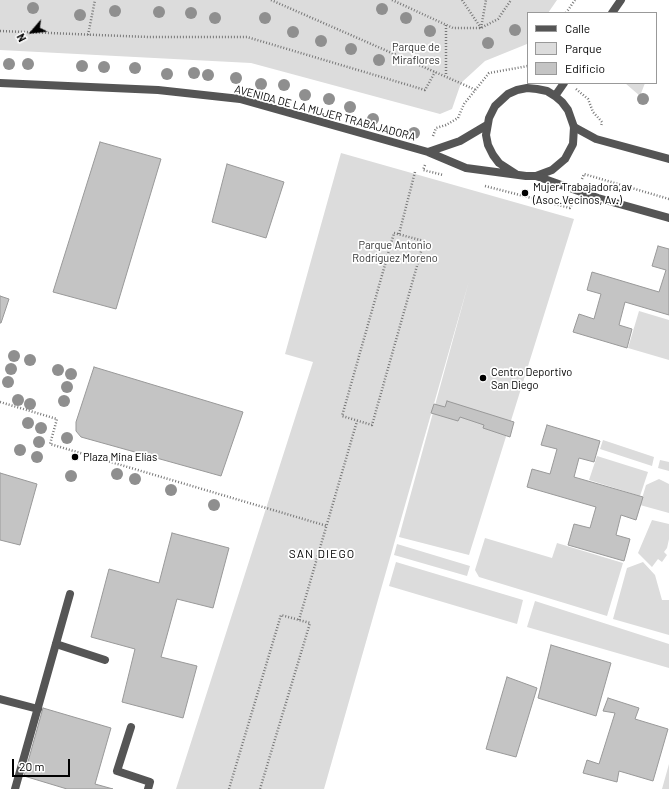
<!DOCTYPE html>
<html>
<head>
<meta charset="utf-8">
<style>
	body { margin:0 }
	#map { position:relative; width:669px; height:789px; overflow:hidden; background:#fff; font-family:Barlow,sans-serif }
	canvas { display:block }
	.legend { position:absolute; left:527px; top:12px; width:130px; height:72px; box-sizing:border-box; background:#fff; border:1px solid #999; margin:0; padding:5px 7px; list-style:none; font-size:12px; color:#000 }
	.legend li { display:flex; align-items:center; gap:8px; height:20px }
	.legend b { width:20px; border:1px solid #999 }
	.north { position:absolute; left:12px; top:12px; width:40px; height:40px; -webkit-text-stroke:3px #fff; paint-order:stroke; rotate:242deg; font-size:11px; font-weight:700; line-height:16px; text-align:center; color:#000 }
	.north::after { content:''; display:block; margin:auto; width:14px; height:18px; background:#000; clip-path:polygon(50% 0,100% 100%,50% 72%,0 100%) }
	.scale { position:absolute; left:12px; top:759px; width:58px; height:18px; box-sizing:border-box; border:2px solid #000; border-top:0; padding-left:5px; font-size:12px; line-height:14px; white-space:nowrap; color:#000; -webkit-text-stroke:3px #fff; paint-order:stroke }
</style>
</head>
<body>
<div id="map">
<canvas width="669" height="789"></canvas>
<ul class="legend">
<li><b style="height:5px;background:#555"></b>Calle</li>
<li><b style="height:11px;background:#dcdcdc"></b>Parque</li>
<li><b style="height:11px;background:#c4c4c4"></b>Edificio</li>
</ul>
<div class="north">N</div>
<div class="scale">20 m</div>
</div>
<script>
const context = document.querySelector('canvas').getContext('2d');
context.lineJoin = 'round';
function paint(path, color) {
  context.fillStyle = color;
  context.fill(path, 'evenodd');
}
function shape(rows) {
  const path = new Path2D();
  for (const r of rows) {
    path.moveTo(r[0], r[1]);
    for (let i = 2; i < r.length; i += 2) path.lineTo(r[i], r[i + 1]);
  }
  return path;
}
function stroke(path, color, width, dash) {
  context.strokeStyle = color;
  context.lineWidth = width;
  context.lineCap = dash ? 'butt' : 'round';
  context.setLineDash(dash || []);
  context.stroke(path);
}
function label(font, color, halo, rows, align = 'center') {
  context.font = font + ' Barlow,sans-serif';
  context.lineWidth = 3.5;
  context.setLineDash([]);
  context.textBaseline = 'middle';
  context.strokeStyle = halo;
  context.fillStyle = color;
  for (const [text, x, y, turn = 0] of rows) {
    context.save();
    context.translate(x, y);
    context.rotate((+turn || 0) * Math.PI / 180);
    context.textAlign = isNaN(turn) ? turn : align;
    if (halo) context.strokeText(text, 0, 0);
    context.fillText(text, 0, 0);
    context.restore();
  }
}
const green = shape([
	[0,0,557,0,548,13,528,13,527,44,485,61,461,83,452,109,440,114,251,63,0,50],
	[625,83,645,83,640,96],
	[341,153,574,219,469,555,399,537,469,281,324,789,176,789,313,362,285,354],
	[639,311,669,320,669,360,628,348],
	[603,440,654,457,652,466,600,449],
	[597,456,648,472,640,496,589,480],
	[660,460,669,462,669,471,658,468],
	[659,479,669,484,669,513,640,505,646,485],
	[652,520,669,524,669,539,667,548,664,552,667,555,662,562,658,559,652,567,638,553],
	[485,538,552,558,557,543,623,563,607,616,479,577,475,570],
	[397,544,470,566,467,576,394,555],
	[396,562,523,600,517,624,389,586],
	[643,562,655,575,662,600,669,600,669,635,613,619,627,568],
	[535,601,669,644,669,668,527,627],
	[669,764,669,789,662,789]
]);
const building = shape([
	[100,142,161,159,116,309,53,292,100,142],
	[227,164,284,182,266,238,212,222,227,164],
	[658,246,669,249,669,315,625,302,619,325,632,329,627,348,573,332,579,314,594,319,601,294,587,290,592,272,659,292,666,270,652,266,658,246],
	[0,296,9,299,1,323,0,323,0,296],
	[94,367,243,412,221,476,81,437,76,431,76,422,94,367],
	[447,401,514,422,510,437,483,428,484,425,460,417,458,421,431,413,434,404,445,407,447,401],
	[547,425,600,441,594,462,579,458,574,477,643,497,636,520,621,515,616,535,630,539,624,561,568,545,574,524,590,528,596,507,527,487,532,469,550,474,557,449,541,445,547,425],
	[0,473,37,484,20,545,0,540,0,473],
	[172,533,229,548,213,608,177,599,161,657,197,666,183,718,122,702,135,649,91,637,109,569,159,583,172,533],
	[551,645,611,663,596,716,538,698,551,645],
	[507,677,537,688,516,757,486,749,507,677],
	[608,698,639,708,635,719,668,729,653,781,619,771,617,782,583,773,587,760,599,764,615,713,603,711,608,698],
	[43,708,111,728,95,784,113,789,67,789,24,776,43,708]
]);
const path = shape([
	[271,0,476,90],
	[392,0,453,28,481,28,498,19,511,0],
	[462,0,481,28],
	[566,13,575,0],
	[446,25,446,76],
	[481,28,486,0],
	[0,31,148,37,247,37,425,90,435,72],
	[88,35,95,0],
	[576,89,588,99,593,112,602,122,601,126],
	[433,136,436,128,446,125,458,118,464,104,489,73,528,66],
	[425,165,423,170,443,175],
	[582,179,584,174,669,199],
	[485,186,570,208,572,204],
	[394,233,424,241,372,425,342,416,394,233],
	[399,234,415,172],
	[0,402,57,419,50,444,327,526],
	[299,620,357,421],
	[229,789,281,615,310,623,260,789]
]);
const service = shape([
	[56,644,105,660],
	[0,699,38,709]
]);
const minor = shape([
	[612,13,621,0],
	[0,83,158,90,240,99,428,152,466,168,526,176,536,176,552,170,565,159,573,144,574,127,568,110,562,102,555,96,547,91,537,89,527,88,517,90,508,94,495,106,489,118,486,135,488,145,493,155,499,163,516,174],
	[555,96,564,83],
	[428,152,460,141,487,125],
	[131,727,117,771,150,782,148,789],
	[15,789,70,594]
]);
const tertiary = shape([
	[574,127,596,139,669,159],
	[536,176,598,198,669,218]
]);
const trees = [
	[33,8],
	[382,9],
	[115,11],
	[159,12],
	[191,13],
	[80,15],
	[215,18],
	[265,18],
	[406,18],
	[515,30],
	[430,31],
	[293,32],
	[321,41],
	[488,43],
	[351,49],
	[379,60],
	[9,64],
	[28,64],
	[82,66],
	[104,67],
	[135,68],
	[194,73],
	[167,74],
	[208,75],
	[236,78],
	[261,84],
	[284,85],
	[305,95],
	[329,99],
	[643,99],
	[350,107],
	[373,119],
	[414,133],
	[14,356],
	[30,360],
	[11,369],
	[58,370],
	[71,374],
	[8,382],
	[67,387],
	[18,400],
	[64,401],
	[30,404],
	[28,423],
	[41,428],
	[67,438],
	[39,442],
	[20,450],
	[37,457],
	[117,474],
	[71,476],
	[135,479],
	[171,490],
	[214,505]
];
const markers = [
	[525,193,4,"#000"],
	[483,378,4,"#000"],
	[75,457,4,"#000"]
];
const parkNames = [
	["Parque de",416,47],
	["Miraflores",416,60],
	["Parque Antonio",395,245],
	["Rodríguez Moreno",395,258]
];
const streetNames = [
	["AVENIDA DE LA MUJER TRABAJADORA",325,113,15]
];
const poiNames = [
	["Mujer Trabajadora,av",533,187],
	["(Asoc.Vecinos, Av.)",533,200],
	["Centro Deportivo",491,372],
	["San Diego",491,385],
	["Plaza Mina Elías",83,457]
];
const neighbourhoodNames = [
	["SAN DIEGO",322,554]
];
paint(green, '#dcdcdc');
paint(building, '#c4c4c4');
stroke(building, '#999', 1);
stroke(path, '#777', 2.5, [1, 2]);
stroke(service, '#555', 8);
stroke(minor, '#555', 8);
stroke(tertiary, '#555', 8);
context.fillStyle = '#8f8f8f';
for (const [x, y] of trees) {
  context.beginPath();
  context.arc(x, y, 6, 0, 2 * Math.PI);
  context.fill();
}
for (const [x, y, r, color] of markers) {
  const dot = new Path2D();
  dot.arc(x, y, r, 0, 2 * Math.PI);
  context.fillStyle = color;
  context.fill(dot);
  stroke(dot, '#fff', 1.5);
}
label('11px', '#333', '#fff', parkNames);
label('11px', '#000', '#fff', streetNames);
label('11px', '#000', '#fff', poiNames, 'left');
context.letterSpacing = '1px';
label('12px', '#000', '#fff', neighbourhoodNames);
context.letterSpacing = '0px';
</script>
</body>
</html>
